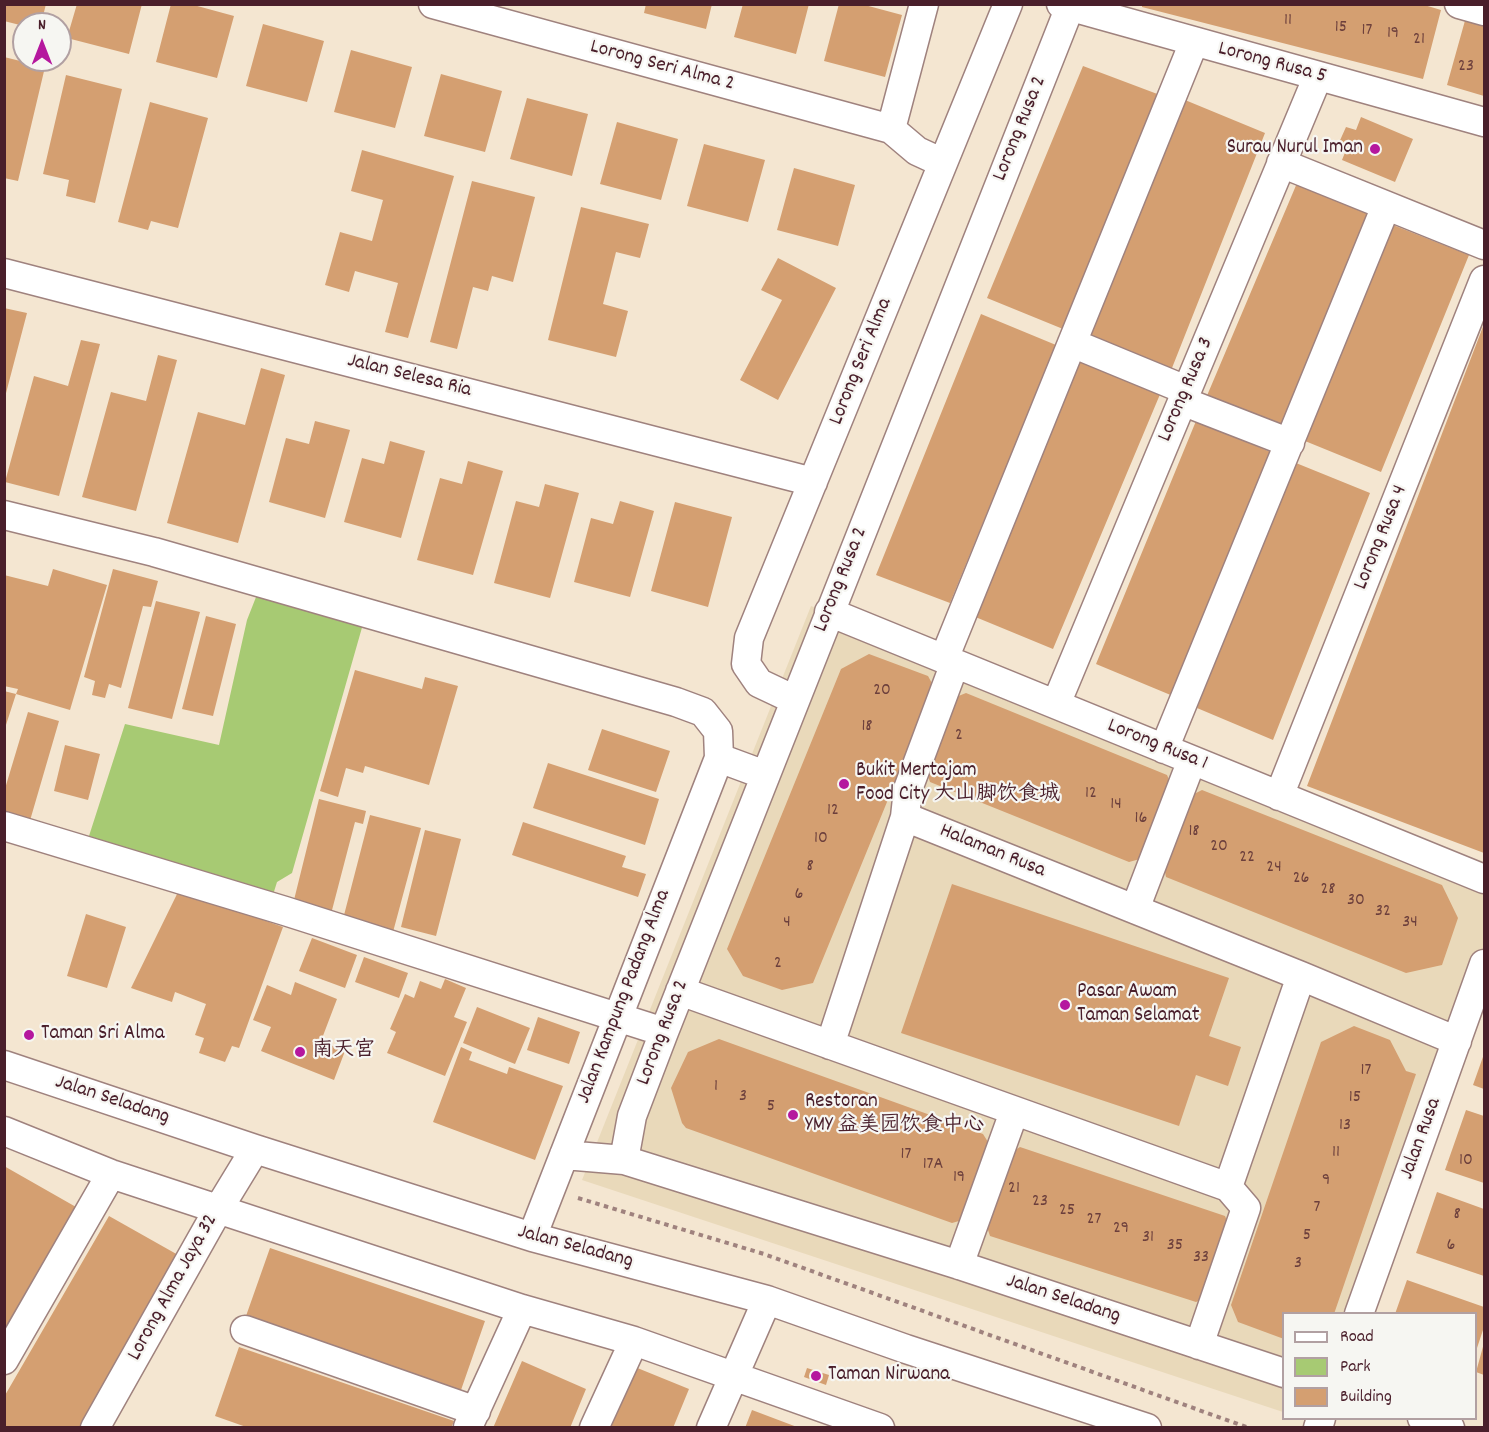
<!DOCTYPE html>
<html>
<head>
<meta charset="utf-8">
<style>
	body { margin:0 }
	#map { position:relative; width:1489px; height:1432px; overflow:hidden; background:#f4e6d1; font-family:Dekko,sans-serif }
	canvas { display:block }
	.frame { position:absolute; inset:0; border:6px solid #4a1f2b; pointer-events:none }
	.legend { position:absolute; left:1282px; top:1312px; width:195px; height:108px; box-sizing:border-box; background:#f6f6f2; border:2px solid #b1a0a2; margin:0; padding:8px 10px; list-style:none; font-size:18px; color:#4a1f2b }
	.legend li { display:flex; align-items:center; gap:12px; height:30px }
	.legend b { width:30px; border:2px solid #b1a0a2 }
	.north { position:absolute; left:12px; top:12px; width:60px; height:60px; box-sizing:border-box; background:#f6f6f2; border:2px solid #b1a0a2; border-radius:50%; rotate:0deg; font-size:16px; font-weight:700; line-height:24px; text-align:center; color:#4a1f2b }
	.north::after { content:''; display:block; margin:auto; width:21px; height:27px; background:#b5179e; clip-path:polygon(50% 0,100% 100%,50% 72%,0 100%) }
</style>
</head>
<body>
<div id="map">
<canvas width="1489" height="1432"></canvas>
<div class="frame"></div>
<ul class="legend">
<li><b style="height:8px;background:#fff"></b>Road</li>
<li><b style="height:16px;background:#a7ca73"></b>Park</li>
<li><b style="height:16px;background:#d49f71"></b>Building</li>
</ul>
<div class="north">N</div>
</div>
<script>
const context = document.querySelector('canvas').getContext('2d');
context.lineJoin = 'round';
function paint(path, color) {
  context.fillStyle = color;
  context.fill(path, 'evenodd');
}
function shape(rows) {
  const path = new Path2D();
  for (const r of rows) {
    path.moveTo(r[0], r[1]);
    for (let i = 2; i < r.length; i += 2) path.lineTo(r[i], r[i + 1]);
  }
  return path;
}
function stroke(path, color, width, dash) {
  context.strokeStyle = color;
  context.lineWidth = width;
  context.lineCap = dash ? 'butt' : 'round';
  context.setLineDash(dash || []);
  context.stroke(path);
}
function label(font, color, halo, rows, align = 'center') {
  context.font = font + ' Dekko,"LXGW WenKai TC",sans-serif';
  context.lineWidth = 4.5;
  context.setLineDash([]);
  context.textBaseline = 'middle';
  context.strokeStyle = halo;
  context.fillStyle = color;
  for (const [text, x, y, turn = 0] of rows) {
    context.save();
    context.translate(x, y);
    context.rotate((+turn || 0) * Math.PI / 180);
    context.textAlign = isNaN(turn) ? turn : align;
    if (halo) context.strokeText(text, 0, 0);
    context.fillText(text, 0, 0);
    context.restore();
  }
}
const built = shape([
	[811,606,1484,879,1484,959,1355,1313,1284,1314,1283,1412,582,1180]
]);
const green = shape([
	[258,592,363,624,292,873,277,882,272,898,89,836,125,724,219,745,247,620]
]);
const building = shape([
	[4,4,46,4,41,24,24,24,24,26,4,21],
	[77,4,142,4,129,54,67,38],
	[171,4,190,4,234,16,217,78,156,62],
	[646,4,712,4,706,29,644,13],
	[743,4,809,4,796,54,734,37],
	[839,4,861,4,902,15,885,77,824,61],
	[1142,4,1421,4,1441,10,1423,79,1142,7],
	[1466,17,1484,23,1484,96,1447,85],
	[263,24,324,41,307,102,246,86],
	[351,50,412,67,395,128,334,112],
	[4,57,45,67,18,181,4,178],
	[1083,66,1160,95,1063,329,987,298],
	[441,74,502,91,485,152,424,136],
	[66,75,122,89,95,203,66,196,69,180,43,174],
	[527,98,588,114,572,176,510,159],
	[1185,100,1265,133,1170,373,1086,337],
	[150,102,208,118,178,228,151,221,148,230,118,222],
	[1361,117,1413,139,1395,182,1342,160,1346,150,1337,147,1346,127,1356,130],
	[617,122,678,139,661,200,600,184],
	[704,144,765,160,748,222,687,206],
	[362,150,454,176,408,338,385,332,398,283,355,271,349,292,325,285,340,232,372,241,383,200,351,191],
	[794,168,855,185,838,246,777,230],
	[1300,176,1374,205,1282,430,1206,398],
	[472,181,535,197,513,282,492,276,488,291,473,287,457,349,430,342],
	[581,207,649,224,640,258,616,252,603,304,628,311,616,357,548,340],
	[1393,225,1469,255,1381,472,1305,441],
	[778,258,836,288,778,400,740,380,782,300,761,290],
	[4,308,27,313,5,397,4,397],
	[981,314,1056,345,950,603,876,575],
	[1484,324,1484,853,1307,786],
	[81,340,100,344,59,496,5,482,34,376,68,386],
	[158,355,177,360,136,511,82,497,111,392,146,401],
	[1081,358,1161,392,1053,649,973,616],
	[261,368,285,375,238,543,167,523,198,412,245,425],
	[315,421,350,430,325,518,269,502,286,438,309,444],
	[1196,421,1273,453,1173,696,1096,664],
	[390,441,425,451,401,538,344,522,362,458,384,464],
	[468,461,503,471,473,575,417,560,440,478,462,484],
	[1296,463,1370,493,1273,740,1197,708],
	[545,484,579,493,550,598,494,583,516,501,539,507],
	[620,501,654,511,630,597,574,582,591,518,613,524],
	[675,502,732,517,708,607,651,591],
	[53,569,107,585,70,710,16,694,18,689,4,686,4,575,48,586],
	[113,569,158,581,151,607,143,606,121,688,109,684,105,698,92,695,95,681,84,677],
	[156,601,200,612,172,719,128,708],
	[206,616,236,624,213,716,182,709],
	[869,654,928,676,934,687,813,983,782,990,743,976,727,949,841,669],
	[355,670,422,689,425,677,458,686,429,785,365,766,363,773,346,768,338,797,320,791],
	[4,691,16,694,5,728,4,728],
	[966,693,1167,775,1171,784,1140,859,1129,862,930,782,926,770,956,697],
	[28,712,59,721,29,824,4,817,4,792],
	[602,729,670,751,656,792,588,770],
	[65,745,100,754,88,800,54,791],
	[548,763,659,799,645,845,533,808],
	[1202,790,1442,885,1458,918,1442,965,1406,973,1166,877,1164,867,1194,794],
	[319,799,366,811,363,824,355,822,331,914,293,904],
	[370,815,421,828,393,932,343,919],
	[523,822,626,856,622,867,646,874,638,897,512,855],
	[425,830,461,839,436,936,401,927],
	[952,884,1229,978,1209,1036,1241,1047,1228,1086,1196,1075,1179,1126,901,1033],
	[179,890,283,927,239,1048,232,1046,225,1062,199,1053,204,1038,195,1035,206,1004,175,992,172,1002,131,988],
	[86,914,126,927,107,988,67,976],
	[312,938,357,955,345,988,299,971],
	[364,957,408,973,399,998,355,982],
	[445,979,466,988,454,1017,467,1022,445,1076,387,1053,396,1032,390,1029,405,994,414,998,420,981,441,989],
	[295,982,337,999,321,1041,345,1051,334,1080,261,1051,271,1027,253,1020,267,985,291,995],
	[477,1007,530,1028,515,1064,463,1043],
	[538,1017,580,1032,569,1064,527,1050],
	[1354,1026,1390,1040,1406,1071,1416,1074,1334,1314,1284,1314,1284,1339,1238,1322,1231,1305,1321,1042],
	[719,1039,983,1134,988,1142,959,1221,952,1223,686,1128,682,1123,671,1088,688,1052],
	[461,1047,472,1052,469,1060,507,1074,509,1067,563,1086,535,1160,433,1122],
	[1484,1054,1484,1089,1473,1085],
	[1466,1110,1484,1116,1484,1183,1445,1170],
	[1020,1147,1225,1216,1228,1223,1203,1299,1196,1302,990,1236,987,1227,1012,1152],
	[4,1166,76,1207,4,1331],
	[1437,1192,1484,1209,1484,1276,1416,1253],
	[109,1216,187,1260,91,1428,4,1428,4,1397],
	[270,1248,485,1321,461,1390,246,1316],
	[1407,1280,1484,1307,1484,1327,1476,1351,1476,1314,1395,1314],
	[1484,1343,1484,1375,1476,1372],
	[239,1347,454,1421,451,1428,249,1428,215,1416],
	[522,1361,586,1389,570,1428,493,1428],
	[630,1365,689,1389,673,1428,605,1428],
	[807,1368,829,1375,826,1385,804,1377],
	[752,1410,797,1427,797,1428,745,1428]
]);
const path = shape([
	[578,1198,764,1254,1249,1428]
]);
const minor = shape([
	[433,4,891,129,917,151,943,163],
	[1061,4,1484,122],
	[1459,4,1484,11],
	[891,129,924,4],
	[1281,163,1484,245],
	[4,273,813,482],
	[1072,343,1186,390],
	[1182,401,1290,443],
	[4,515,154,552,676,702,703,712,718,731,719,758,532,1237],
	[829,612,1484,879],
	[944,659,1194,42],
	[795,700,759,683,746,664,749,638,1008,4],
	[1056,704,1318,76],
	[1164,749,1386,206],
	[719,758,765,775],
	[1279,796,1484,280],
	[905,817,1301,976,1457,1041],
	[4,826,285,911,664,1032],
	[1135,909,1192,760],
	[680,991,1228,1187],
	[830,1045,905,817,908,789,955,663],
	[4,1065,255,1149,532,1237,767,1300,906,1349,1147,1428],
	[4,1131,111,1174,522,1309,634,1341,880,1428],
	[564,1155,624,1160,959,1265,1284,1373],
	[624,1160,632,1116,664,1032,1071,4],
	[1228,1187,1301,976],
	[959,1265,1014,1112],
	[1359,1314,1484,964],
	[245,1330,476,1411],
	[1199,1345,1246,1208,1228,1187],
	[4,1360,111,1174],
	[1422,1418,1450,1428],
	[468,1427,522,1309],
	[95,1428,219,1208,255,1149],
	[594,1428,634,1341],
	[711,1428,767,1300],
	[1318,1428,1321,1418]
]);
const markers = [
	[1375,149,6,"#b5179e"],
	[844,784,6,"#b5179e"],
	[1065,1005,6,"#b5179e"],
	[29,1035,6,"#b5179e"],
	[300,1052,6,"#b5179e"],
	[793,1115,6,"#b5179e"],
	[816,1376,6,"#b5179e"]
];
const numberNames = [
	["11",1288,22],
	["15",1341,29],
	["17",1367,32],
	["19",1393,35],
	["21",1419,41],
	["23",1466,68],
	["20",882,692],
	["18",867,728],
	["2",959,737],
	["12",1091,795],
	["14",1116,806],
	["12",833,812],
	["16",1141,820],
	["18",1194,833],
	["10",821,840],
	["20",1219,848],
	["22",1247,859],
	["8",810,868],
	["24",1274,869],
	["26",1301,880],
	["28",1328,891],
	["6",799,896],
	["30",1356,902],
	["32",1383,913],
	["4",787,924],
	["34",1410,924],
	["2",778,965],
	["17",1366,1072],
	["1",716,1088],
	["3",743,1098],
	["15",1355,1099],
	["5",771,1108],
	["13",1345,1127],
	["11",1336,1154],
	["17",906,1156],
	["10",1466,1162],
	["17A",933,1166],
	["19",959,1179],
	["9",1326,1182],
	["21",1014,1190],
	["23",1040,1203],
	["7",1317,1209],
	["25",1067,1212],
	["8",1457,1216],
	["27",1094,1221],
	["29",1121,1230],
	["5",1307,1237],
	["31",1148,1239],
	["35",1175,1247],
	["6",1451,1247],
	["33",1201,1259],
	["3",1298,1265]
];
const streetNames = [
	["Lorong Rusa 5",1272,64,15],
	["Lorong Seri Alma 2",662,67,15],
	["Lorong Rusa 2",1021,129,-68],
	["Lorong Seri Alma",862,362,-68],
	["Jalan Selesa Ria",409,377,14],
	["Lorong Rusa 3",1187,390,-67],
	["Lorong Rusa 4",1382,538,-68],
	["Lorong Rusa 2",842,580,-68],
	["Lorong Rusa 1",1157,746,22],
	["Halaman Rusa",992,852,22],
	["Jalan Kampung Padang Alma",625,997,-69],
	["Lorong Rusa 2",664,1033,-69],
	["Jalan Seladang",112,1101,18],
	["Jalan Rusa",1422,1139,-70],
	["Jalan Seladang",575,1248,15],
	["Lorong Alma Jaya 32",174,1288,-61],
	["Jalan Seladang",1063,1300,18]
];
const poiNames = [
	["Surau Nurul Iman",1363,149,"right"],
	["Bukit Mertajam",856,772],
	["Food City 大山脚饮食城",856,796],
	["Pasar Awam",1077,993],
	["Taman Selamat",1077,1017],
	["Taman Sri Alma",41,1035],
	["南天宫",312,1052],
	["Restoran",805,1103],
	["YMY 益美园饮食中心",805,1127],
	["Taman Nirwana",828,1376]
];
paint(built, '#e9d9ba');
paint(green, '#a7ca73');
paint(building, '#d49f71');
stroke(minor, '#9f827e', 31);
stroke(path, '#9f827e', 4, [4.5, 4.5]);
stroke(minor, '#fff', 28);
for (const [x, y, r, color] of markers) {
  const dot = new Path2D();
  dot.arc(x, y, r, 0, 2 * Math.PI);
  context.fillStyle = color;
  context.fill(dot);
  stroke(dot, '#f6f6f2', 2);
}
label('18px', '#6c3f3c', null, numberNames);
label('21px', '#4a1f2b', '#f6f6f2', streetNames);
label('21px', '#4a1f2b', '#f6f6f2', poiNames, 'left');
</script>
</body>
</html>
